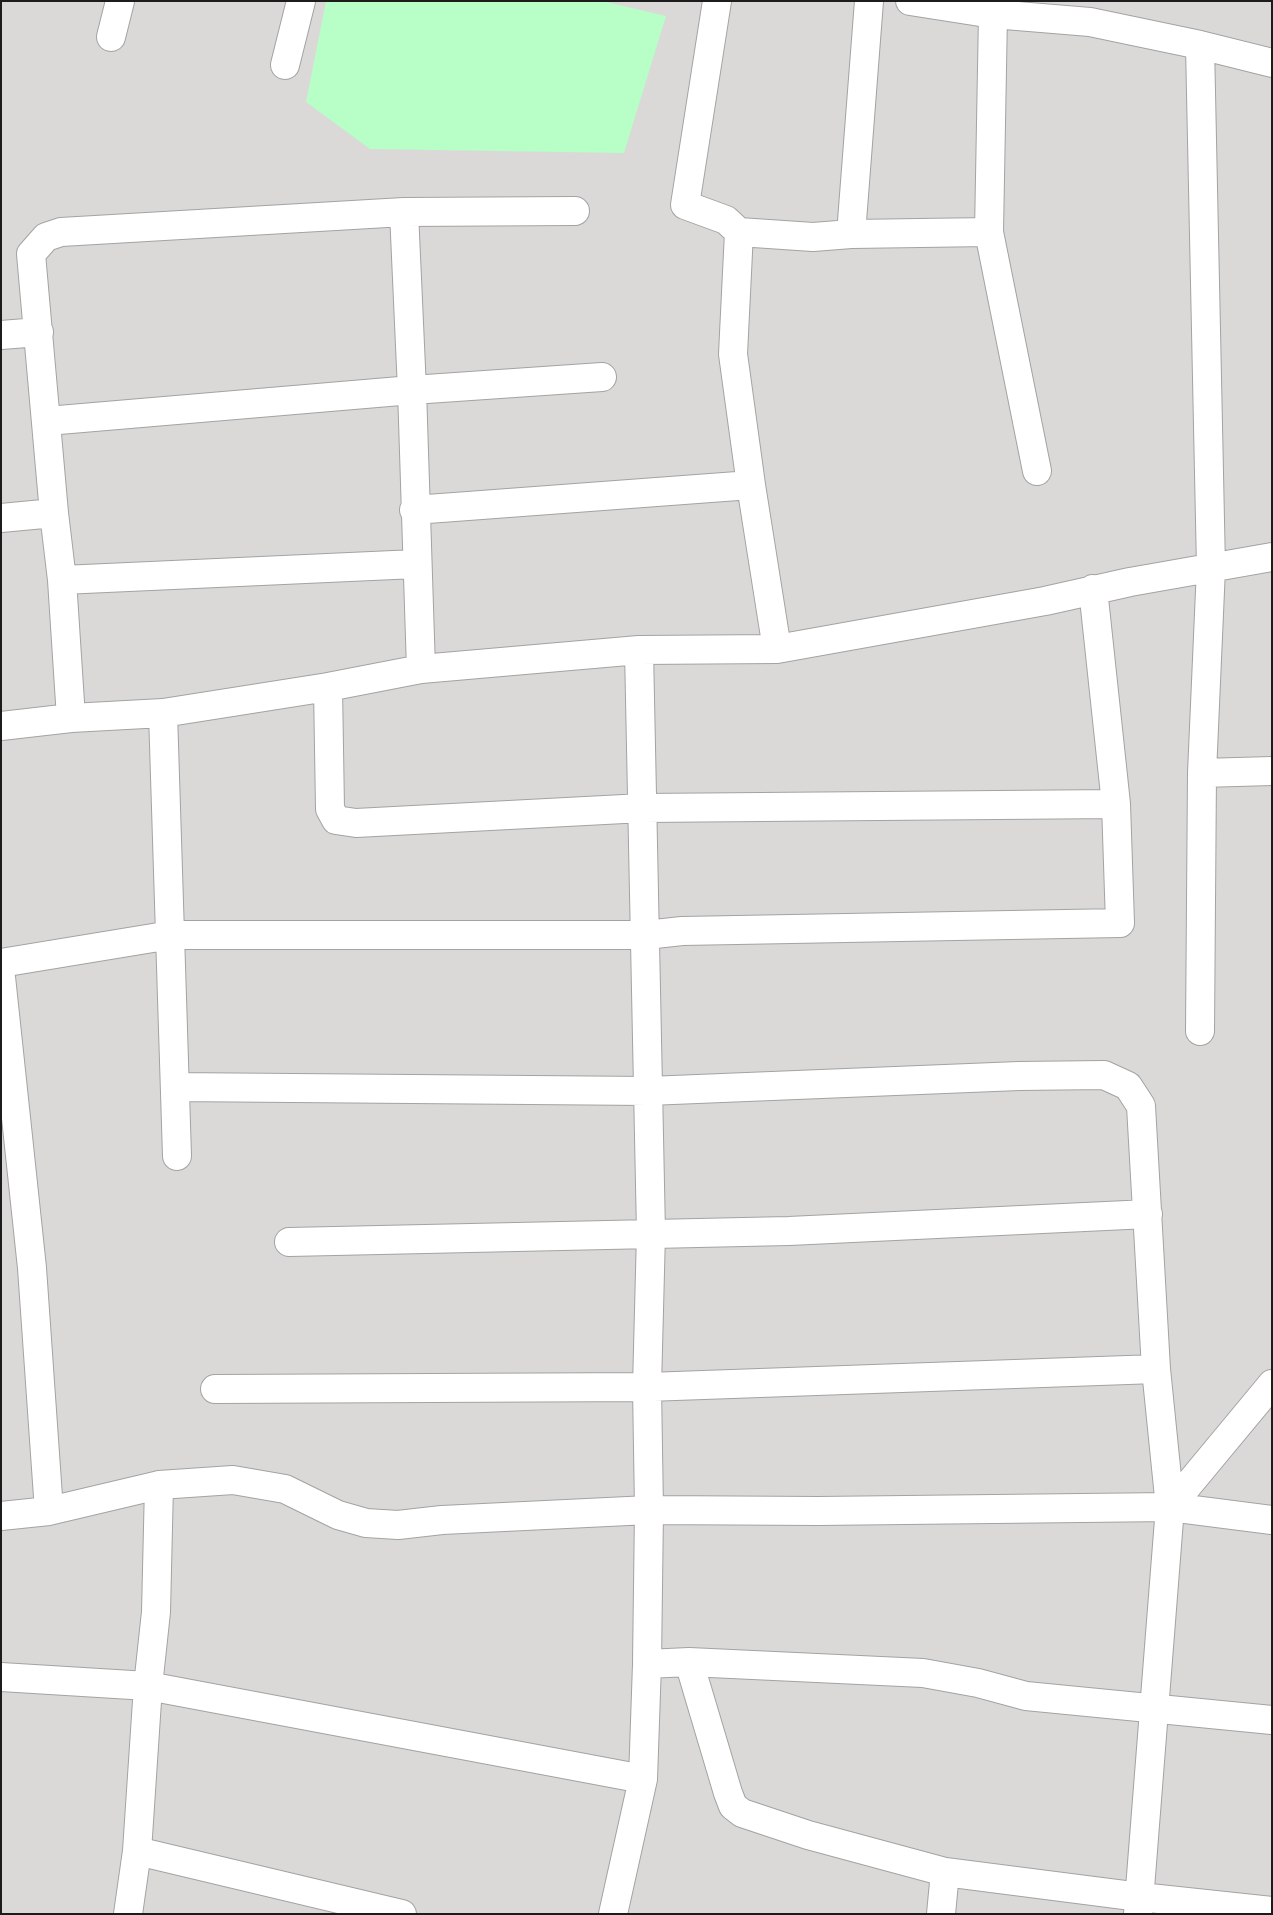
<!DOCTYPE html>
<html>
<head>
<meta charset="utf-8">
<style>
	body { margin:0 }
	#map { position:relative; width:1273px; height:1915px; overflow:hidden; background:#eeece0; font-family:Quicksand,sans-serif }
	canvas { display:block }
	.frame { position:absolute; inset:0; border:2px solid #1c1c1c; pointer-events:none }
</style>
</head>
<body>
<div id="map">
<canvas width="1273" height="1915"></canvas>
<div class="frame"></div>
</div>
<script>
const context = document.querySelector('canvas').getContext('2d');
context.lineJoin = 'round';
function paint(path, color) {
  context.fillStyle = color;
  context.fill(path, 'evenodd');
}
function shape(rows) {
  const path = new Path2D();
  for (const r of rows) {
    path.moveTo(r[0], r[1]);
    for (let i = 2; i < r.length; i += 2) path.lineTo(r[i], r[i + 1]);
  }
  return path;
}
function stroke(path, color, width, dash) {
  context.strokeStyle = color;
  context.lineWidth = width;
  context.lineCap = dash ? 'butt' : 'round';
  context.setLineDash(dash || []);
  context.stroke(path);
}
const residential = shape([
	[1,1,1272,1,1272,1914,1,1914]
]);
const park = shape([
	[326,1,602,1,666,16,624,153,370,149,306,102]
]);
const minor = shape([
	[717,1,685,205,726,220,739,232,813,237,851,234,989,232],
	[910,1,993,14,1090,22,1200,45,1272,63],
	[993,14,989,232,1037,471],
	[111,37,120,1],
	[285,65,301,1],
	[404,212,412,390,421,669],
	[739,232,733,354,751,485,777,649],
	[851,234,869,1],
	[1,335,39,332],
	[47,421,412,390,602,377],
	[414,510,751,485],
	[1,518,54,513],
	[62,580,416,564],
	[328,687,330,809,336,820,356,823,643,808,1116,804],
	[163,713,177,1156],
	[71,718,62,580,54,513,31,254,46,237,61,232,404,212,575,211],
	[1,726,71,718,163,713,328,687,421,669,639,650,777,649,1045,601,1130,582,1272,557],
	[1202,773,1272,771],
	[1,963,171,935,646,935,682,931,1120,923,1116,804,1093,589],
	[1,977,32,1268,49,1511],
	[1200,1031,1202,773,1211,568,1200,45],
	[289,1242,789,1231,1148,1214],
	[215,1389,647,1387,1156,1369],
	[1170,1507,1272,1520],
	[1,1516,49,1511,159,1485,233,1480,285,1489,338,1515,366,1523,398,1525,442,1520,649,1510,818,1511,1170,1507,1156,1369,1141,1106,1128,1086,1104,1075,1019,1076,648,1091,175,1087],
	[689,1662,728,1793,733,1806,742,1813,808,1835,945,1872,1140,1897,1272,1911],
	[647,1664,689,1662,923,1673,978,1683,1026,1696,1272,1720],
	[1,1677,148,1686,643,1779],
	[137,1851,402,1914],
	[128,1914,137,1851,148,1686,156,1612,159,1485],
	[613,1914,643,1779,647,1664,649,1510,647,1387,651,1233,639,650],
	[941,1914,945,1872],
	[1138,1914,1170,1507,1272,1384]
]);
paint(residential, '#dad9d8');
paint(park, '#b7fec7');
stroke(minor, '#a3a3a3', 30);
stroke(minor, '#fff', 28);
</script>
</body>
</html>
